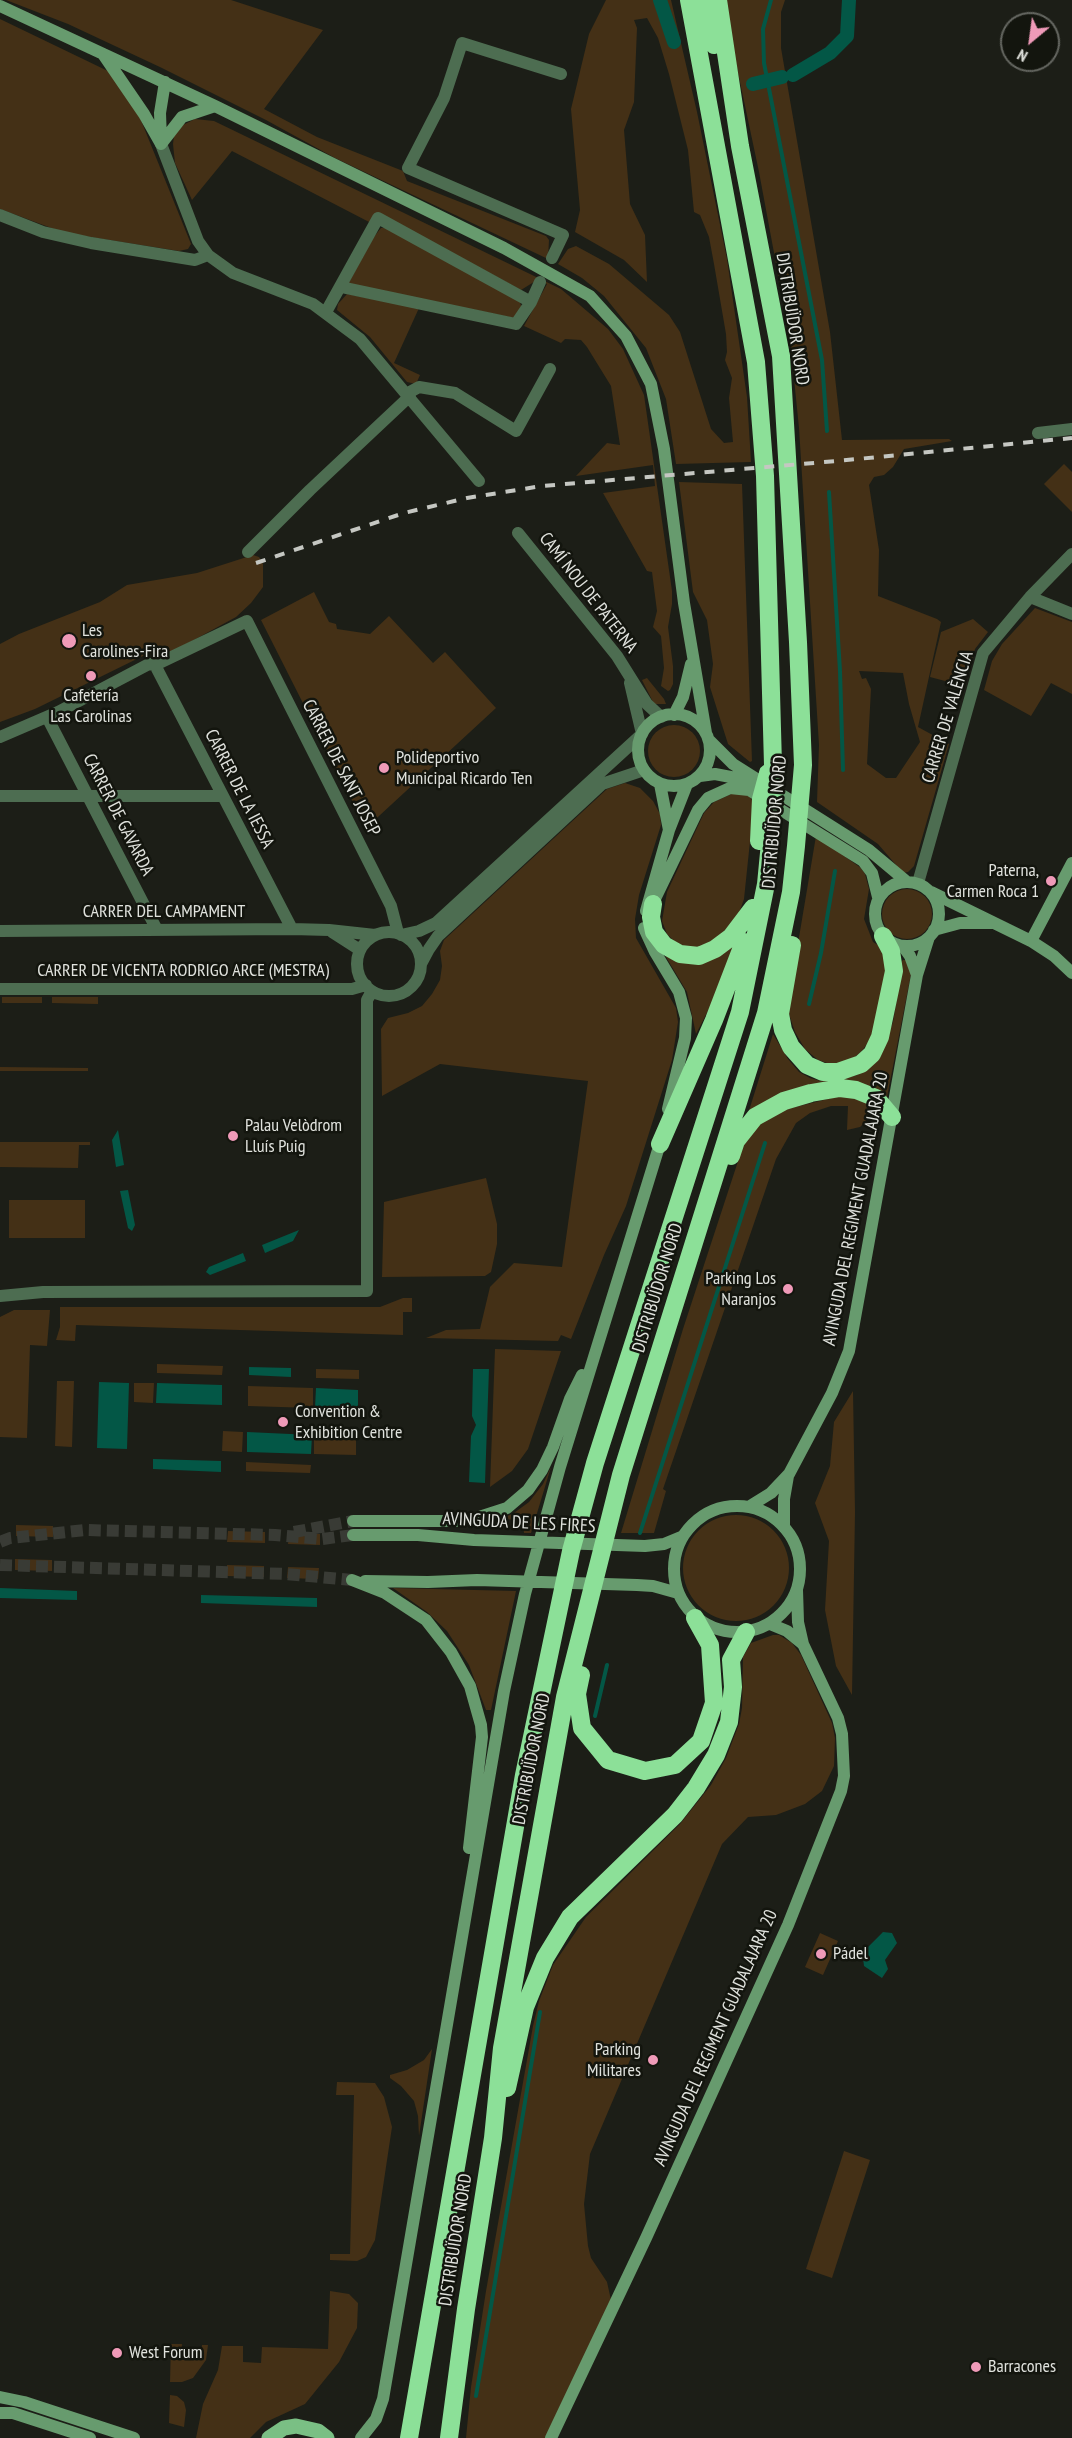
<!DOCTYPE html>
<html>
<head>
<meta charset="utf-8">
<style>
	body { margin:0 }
	#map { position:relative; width:1072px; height:2438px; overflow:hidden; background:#1c1e17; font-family:"PT Sans Narrow",sans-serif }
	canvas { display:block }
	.north { position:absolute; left:1000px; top:12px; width:60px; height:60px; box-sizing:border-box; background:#13150e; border:2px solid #656761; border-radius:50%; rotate:209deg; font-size:16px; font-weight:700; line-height:24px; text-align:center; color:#e0e2dd }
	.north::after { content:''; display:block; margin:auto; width:21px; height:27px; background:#ef9ab8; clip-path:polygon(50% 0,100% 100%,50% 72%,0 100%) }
</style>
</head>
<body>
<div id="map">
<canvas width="1072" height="2438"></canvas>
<div class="north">N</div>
</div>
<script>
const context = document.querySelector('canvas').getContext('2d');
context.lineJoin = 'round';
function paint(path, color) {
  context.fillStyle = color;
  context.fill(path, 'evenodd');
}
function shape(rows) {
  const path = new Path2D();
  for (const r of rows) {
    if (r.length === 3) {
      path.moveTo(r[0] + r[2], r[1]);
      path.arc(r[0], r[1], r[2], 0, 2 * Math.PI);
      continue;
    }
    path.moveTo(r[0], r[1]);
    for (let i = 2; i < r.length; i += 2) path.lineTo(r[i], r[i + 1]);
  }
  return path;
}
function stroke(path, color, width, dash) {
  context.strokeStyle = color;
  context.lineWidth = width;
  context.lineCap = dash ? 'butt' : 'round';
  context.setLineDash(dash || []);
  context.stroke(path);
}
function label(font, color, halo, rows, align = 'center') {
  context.font = font + ' "PT Sans Narrow",sans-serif';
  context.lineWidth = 5;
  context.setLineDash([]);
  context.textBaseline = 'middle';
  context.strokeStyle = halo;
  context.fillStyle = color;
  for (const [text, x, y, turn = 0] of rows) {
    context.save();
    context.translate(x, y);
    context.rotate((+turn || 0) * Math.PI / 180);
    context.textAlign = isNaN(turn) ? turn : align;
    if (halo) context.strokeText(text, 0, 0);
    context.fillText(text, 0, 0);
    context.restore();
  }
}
const green = shape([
	[6,0,231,0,323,30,264,109,317,137,403,171,407,181,546,236,549,240,548,259,335,158,266,120,162,68,68,24],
	[606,0,671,0,697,112,727,259,747,397,751,462,676,464,666,399,646,348,604,296,582,278,558,264,568,249,576,246,609,264,669,315,680,332,711,429,724,443,733,442,729,398,732,378,725,360,727,352,726,334,714,264,709,237,700,215,694,212,688,150,669,74,658,38,647,18,634,20,637,28,634,102,624,130,630,204,645,235,647,282,624,260,575,232,580,210,571,109,589,34],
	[726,0,785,0,781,12,781,48,830,332,842,440,949,439,952,441,904,449,893,467,884,475,874,477,869,485,879,550,878,596,937,619,941,622,918,727,949,744,914,866,908,872,903,873,878,844,817,802,819,745,799,428,790,339,759,172,729,30],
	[859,671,903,673,909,704,920,742,896,778,886,778,867,764,871,689,866,678,862,679],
	[0,19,110,72,134,103,191,244,188,249,179,251,65,233,0,209],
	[195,119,214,121,561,289,608,329,623,349,644,395,672,591,672,604,668,627,673,666,673,684,670,690,668,691,661,686,664,668,661,636,653,627,657,611,652,572,647,571,603,493,655,486,653,465,576,476,607,443,620,445,611,386,587,347,581,340,565,339,561,343,524,326,547,284,537,280,521,290,387,218,371,223,232,151,192,200,175,163,173,144,174,136,183,125],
	[381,228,386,228,519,300,522,308,514,318,348,284,373,238],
	[347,294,419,308,394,363,420,375,416,384,407,382,370,337,337,310,338,304],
	[1064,464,1072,472,1072,512,1044,484],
	[679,482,742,484,752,761,750,762,728,744,710,687,713,664,707,620,693,592],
	[253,555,259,557,263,564,263,587,251,603,236,617,159,659,149,653,35,709,0,722,0,644,19,634,100,602,127,585,197,573],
	[314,592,329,622,336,624,337,629,370,634,389,616,433,663,445,652,496,708,366,828,261,620],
	[1035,608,1072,622,1072,694,1051,683,1031,716,984,690,992,661,1002,644],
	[973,619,988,632,975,649,964,686,930,677,941,632],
	[647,678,664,699,666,704,654,704,642,680],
	[674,751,26],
	[625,783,640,788,653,801,660,814,661,825,639,895,635,919,636,938,676,1008,678,1022,672,1060,626,1206,604,1255,571,1339,561,1335,558,1341,426,1338,446,1330,480,1329,490,1287,514,1263,562,1267,588,1081,440,1064,382,1096,381,1029,388,1018,408,1013,422,1006,432,994,440,980,442,966,440,951,444,940,607,789],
	[738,791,750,797,754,803,744,899,738,916,715,941,700,947,686,947,675,942,667,934,662,921,667,892,704,813,714,802],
	[816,836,861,868,865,874,869,889,864,919,873,942,881,947,887,961,874,1035,861,1052,851,1060,841,1063,827,1063,818,1060,805,1049,795,1032,789,1014,790,991],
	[907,914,25],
	[734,944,728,972,696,1034,687,992,663,952],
	[903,960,906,960,911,974,887,1097,868,1087,747,1117,773,1034,788,1059,799,1072,810,1078,821,1081,846,1078,857,1075,868,1068,885,1043,893,1022,901,973,901,962],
	[2,997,42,997,42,1003,2,1003],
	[52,997,98,997,98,1004,52,1003],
	[0,1067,88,1068,88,1071,0,1071],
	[844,1095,870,1104,871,1113,865,1122,860,1127,847,1130,848,1106,831,1106,810,1113,796,1123,776,1159,663,1489,666,1491,654,1533,621,1533,683,1329,743,1146,759,1124,779,1111],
	[0,1142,90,1142,90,1145,79,1145,78,1168,0,1167],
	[486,1178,497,1224,497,1244,491,1272,485,1276,382,1277,384,1202],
	[9,1200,85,1200,85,1238,9,1238],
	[403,1298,412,1298,412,1312,403,1312,403,1335,76,1325,75,1341,56,1340,60,1327,60,1307,380,1307],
	[14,1310,50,1310,47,1346,30,1345,27,1438,0,1437,0,1317],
	[495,1349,561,1351,528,1449,512,1471,490,1487],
	[157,1364,223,1366,222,1375,157,1373],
	[316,1369,359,1370,359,1379,316,1378],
	[57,1381,74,1381,72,1447,55,1446],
	[134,1383,154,1383,153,1403,134,1402],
	[248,1386,313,1388,313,1408,248,1406],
	[853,1391,855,1512,852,1695,836,1666,825,1610,829,1541,815,1503,830,1466,834,1422],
	[223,1431,243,1432,242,1452,222,1451],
	[314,1435,356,1436,356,1455,314,1454],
	[246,1462,311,1465,310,1473,246,1471],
	[551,1467,531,1533,524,1533,523,1524,519,1520,501,1519,514,1513,529,1502,543,1484],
	[736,1568,53],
	[16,1525,53,1526,53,1537,16,1536],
	[228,1531,265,1532,265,1543,227,1542],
	[289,1533,320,1534,320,1545,288,1544],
	[15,1559,52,1560,52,1571,15,1570],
	[227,1565,264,1566,264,1577,227,1576],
	[288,1567,319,1568,318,1579,287,1578],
	[393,1588,516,1591,491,1710,486,1710,469,1665,447,1631,427,1612],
	[773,1635,779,1635,792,1643,801,1655,832,1723,835,1738,834,1766,822,1791,805,1804,776,1815,748,1817,722,1844,590,2154,584,2204,588,2246,591,2258,607,2282,611,2300,545,2438,466,2438,471,2387,486,2291,533,2026,539,2001,553,1965,586,1917,680,1824,711,1785,726,1758,739,1724,742,1708,743,1657,751,1643],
	[820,1933,838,1941,823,1975,805,1967],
	[432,2049,419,2136,418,2116,414,2101,401,2086,390,2078,390,2075,407,2070,424,2060],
	[337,2082,375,2083,384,2097,392,2127,375,2240,366,2257,357,2261,330,2260,330,2254,350,2254,354,2095,336,2095],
	[844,2151,870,2160,832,2278,806,2269],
	[330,2291,349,2294,358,2303,357,2328,339,2362,305,2404,266,2422,250,2438,196,2438,203,2404,218,2370,222,2346,243,2346,243,2362,261,2363,262,2347,328,2349],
	[171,2344,182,2344,181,2360,201,2360,202,2345,208,2345,206,2360,193,2378,182,2382,170,2382],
	[170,2395,177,2396,184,2402,186,2410,184,2427,169,2423]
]);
const water = shape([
	[118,1130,124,1165,116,1167,112,1140],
	[128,1190,135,1225,132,1231,128,1228,120,1191],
	[299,1230,293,1241,265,1253,262,1245],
	[243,1253,246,1261,210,1275,206,1272,209,1267],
	[249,1367,291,1368,291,1377,249,1375],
	[473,1369,489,1369,485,1483,469,1482,471,1436,476,1425,472,1416],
	[99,1382,129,1383,127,1449,97,1448],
	[157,1383,222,1385,222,1405,156,1403],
	[316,1388,358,1390,358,1409,315,1408],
	[247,1432,312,1435,311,1454,247,1452],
	[153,1459,221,1461,221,1472,153,1469],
	[0,1588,77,1591,77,1600,0,1598],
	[201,1595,317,1598,317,1607,201,1603],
	[883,1932,892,1933,897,1943,885,1960,888,1969,882,1978,864,1966,863,1958,868,1947]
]);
const stream = shape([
	[771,0,763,29,764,63,822,360,827,431],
	[829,492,840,671,843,770],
	[809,1004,821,953,835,871],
	[640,1533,765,1143],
	[595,1716,607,1665],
	[476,2396,540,2012]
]);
const canal = shape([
	[660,0,674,42],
	[793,75,830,53,847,36,849,0],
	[753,84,782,77]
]);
const secondaryTunnel = shape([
	[294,1532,353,1521],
	[0,1542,10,1538,86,1530,275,1535,322,1539,353,1535],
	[0,1565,286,1574,352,1580]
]);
const street = shape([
	[161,144,198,241,208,255,233,273,313,304,360,339,479,481],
	[0,215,43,232,91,243,195,260,208,255],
	[552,258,563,235,408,168,444,98,462,43,561,74],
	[341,287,516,324,531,302,540,282],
	[326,312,378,218,531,302],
	[408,393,419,387,455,393,516,431,550,369],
	[1038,433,1072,429],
	[518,533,617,656,647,704,661,717],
	[248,552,310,490,410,396],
	[1030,597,1072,614],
	[155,665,292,929],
	[630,683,642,734],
	[47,717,157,930],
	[0,737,58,712,149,664,155,665,247,621,391,906,398,933],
	[0,796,223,796],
	[918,883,983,653,1030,597,1072,554],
	[0,931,292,929,329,930,375,935],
	[389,964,32],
	[332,932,360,950],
	[401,935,419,931,436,923,641,735],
	[421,964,429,949,438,936,602,784,644,770],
	[0,989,352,989,366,985],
	[0,1296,43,1292,367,1291,367,1000,372,991]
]);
const secondary = shape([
	[0,6,215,106,504,248,590,296,626,336,651,384,664,449,684,603,706,733],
	[103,54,144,114,161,144],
	[161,140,160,113,165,82],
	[161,144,182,117,215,106],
	[674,750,36],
	[674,715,683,697,691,664],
	[709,740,733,764,869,850,906,881],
	[700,776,715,774,736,778,755,786],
	[660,784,669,830],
	[907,914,32],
	[931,892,1031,941,1054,956,1072,973],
	[654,901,698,810,708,798,730,788,749,790,863,861,872,873,878,897],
	[646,911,669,830,687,784],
	[644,928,655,952,679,992,686,1018,685,1038,668,1109],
	[934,930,960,923,991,923],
	[1031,941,1072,863],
	[903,946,910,956,917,975],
	[737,1569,63],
	[750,1506,771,1493,789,1474,832,1393,849,1351,917,975,929,937],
	[353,1521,457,1521,473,1519,507,1508,528,1490,542,1470,553,1447,570,1399,582,1375],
	[784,1525,784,1499,788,1476],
	[353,1535,418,1535,474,1540,645,1546,664,1544,681,1537],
	[352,1580,385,1593,426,1620,451,1652,470,1686,481,1725,482,1737,469,1848],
	[365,1581,428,1582,477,1580,637,1585,653,1586,678,1593],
	[770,1624,787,1631,803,1644],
	[0,2397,24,2402,134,2438],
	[0,2413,13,2413,90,2438],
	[361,2438,376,2419,383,2399,504,1691,525,1594,560,1467,662,1137],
	[551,2438,646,2238,788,1925,841,1791,844,1776,842,1734,838,1718,803,1644,798,1622,797,1590]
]);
const primary = shape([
	[269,2438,284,2428,296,2426,318,2431,327,2438]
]);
const highway = shape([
	[703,0,714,45],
	[759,841,761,799,768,773],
	[653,904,651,917,654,932,664,945,680,954,699,956,715,949,731,937,753,908],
	[792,945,780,1014,783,1030,791,1047,807,1065,823,1072,838,1072,861,1064,872,1054,880,1037,894,971,891,951,883,936],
	[660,1144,714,1020,744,942],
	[731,1156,736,1141,755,1117,784,1101,811,1093,840,1088,856,1090,876,1098,892,1117],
	[581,1675,577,1694,582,1728,608,1760,645,1771,675,1765,701,1741,714,1703,710,1645,695,1618],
	[507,2088,525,2007,545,1958,570,1917,675,1815,696,1788,716,1755,729,1722,733,1687,731,1660,746,1632],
	[409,2438,524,1775,571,1551,595,1463,740,1012,766,884,774,801,765,476,756,362,689,0],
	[449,2438,466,2309,493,2138,502,2048,565,1697,621,1475,766,1013,791,892,796,846,803,765,798,642,781,356,740,146,718,0]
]);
const rail = shape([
	[256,563,404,513,467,498,542,486,837,461,1072,438]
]);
const markers = [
	[69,641,8,"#ef9ab8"],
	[91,676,6,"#ef9ab8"],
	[384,768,6,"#ef9ab8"],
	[1051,881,6,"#ef9ab8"],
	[233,1136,6,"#ef9ab8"],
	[788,1289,6,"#ef9ab8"],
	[283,1422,6,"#ef9ab8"],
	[821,1954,6,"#ef9ab8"],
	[653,2060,6,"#ef9ab8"],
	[117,2353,6,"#ef9ab8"],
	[976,2367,6,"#ef9ab8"]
];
const streetNames = [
	["DISTRIBUÏDOR NORD",792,319,81],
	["CAMÍ NOU DE PATERNA",588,593,52],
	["CARRER DE VALÈNCIA",948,717,-73],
	["CARRER DE SANT JOSEP",341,768,63],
	["CARRER DE LA IESSA",239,789,63],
	["CARRER DE GAVARDA",118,815,63],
	["DISTRIBUÏDOR NORD",775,822,-85],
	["CARRER DEL CAMPAMENT",164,912],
	["CARRER DE VICENTA RODRIGO ARCE (MESTRA)",183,971],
	["AVINGUDA DEL REGIMENT GUADALAJARA 20",856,1209,-79],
	["DISTRIBUÏDOR NORD",658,1288,-73],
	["AVINGUDA DE LES FIRES",519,1523,3],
	["DISTRIBUÏDOR NORD",532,1759,-79],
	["AVINGUDA DEL REGIMENT GUADALAJARA 20",716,2038,-66],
	["DISTRIBUÏDOR NORD",456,2240,-81]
];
const poiNames = [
	["Les",82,631],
	["Carolines-Fira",82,652],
	["Cafetería",91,696,"center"],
	["Las Carolinas",91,717,"center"],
	["Polideportivo",396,758],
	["Municipal Ricardo Ten",396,779],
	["Paterna,",1039,871,"right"],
	["Carmen Roca 1",1039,892,"right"],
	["Palau Velòdrom",245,1126],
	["Lluís Puig",245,1147],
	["Parking Los",776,1279,"right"],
	["Naranjos",776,1300,"right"],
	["Convention &",295,1412],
	["Exhibition Centre",295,1433],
	["Pádel",833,1954],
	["Parking",641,2050,"right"],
	["Militares",641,2071,"right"],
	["West Forum",129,2353],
	["Barracones",988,2367]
];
paint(green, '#443016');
paint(water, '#035746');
stroke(stream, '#035746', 4);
stroke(canal, '#035746', 14);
stroke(secondaryTunnel, '#393b35', 12, [12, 6]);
stroke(street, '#4d6d51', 12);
stroke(secondary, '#679b6e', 12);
stroke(primary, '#7abf84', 15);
stroke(highway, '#8ce098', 18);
stroke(rail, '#c5c7c2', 4, [10, 10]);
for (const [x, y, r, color] of markers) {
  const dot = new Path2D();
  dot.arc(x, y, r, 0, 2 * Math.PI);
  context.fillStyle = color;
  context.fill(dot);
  stroke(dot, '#13150e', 2);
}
label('18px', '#e0e2dd', '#13150e', streetNames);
label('18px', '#e0e2dd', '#13150e', poiNames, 'left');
</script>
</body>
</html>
